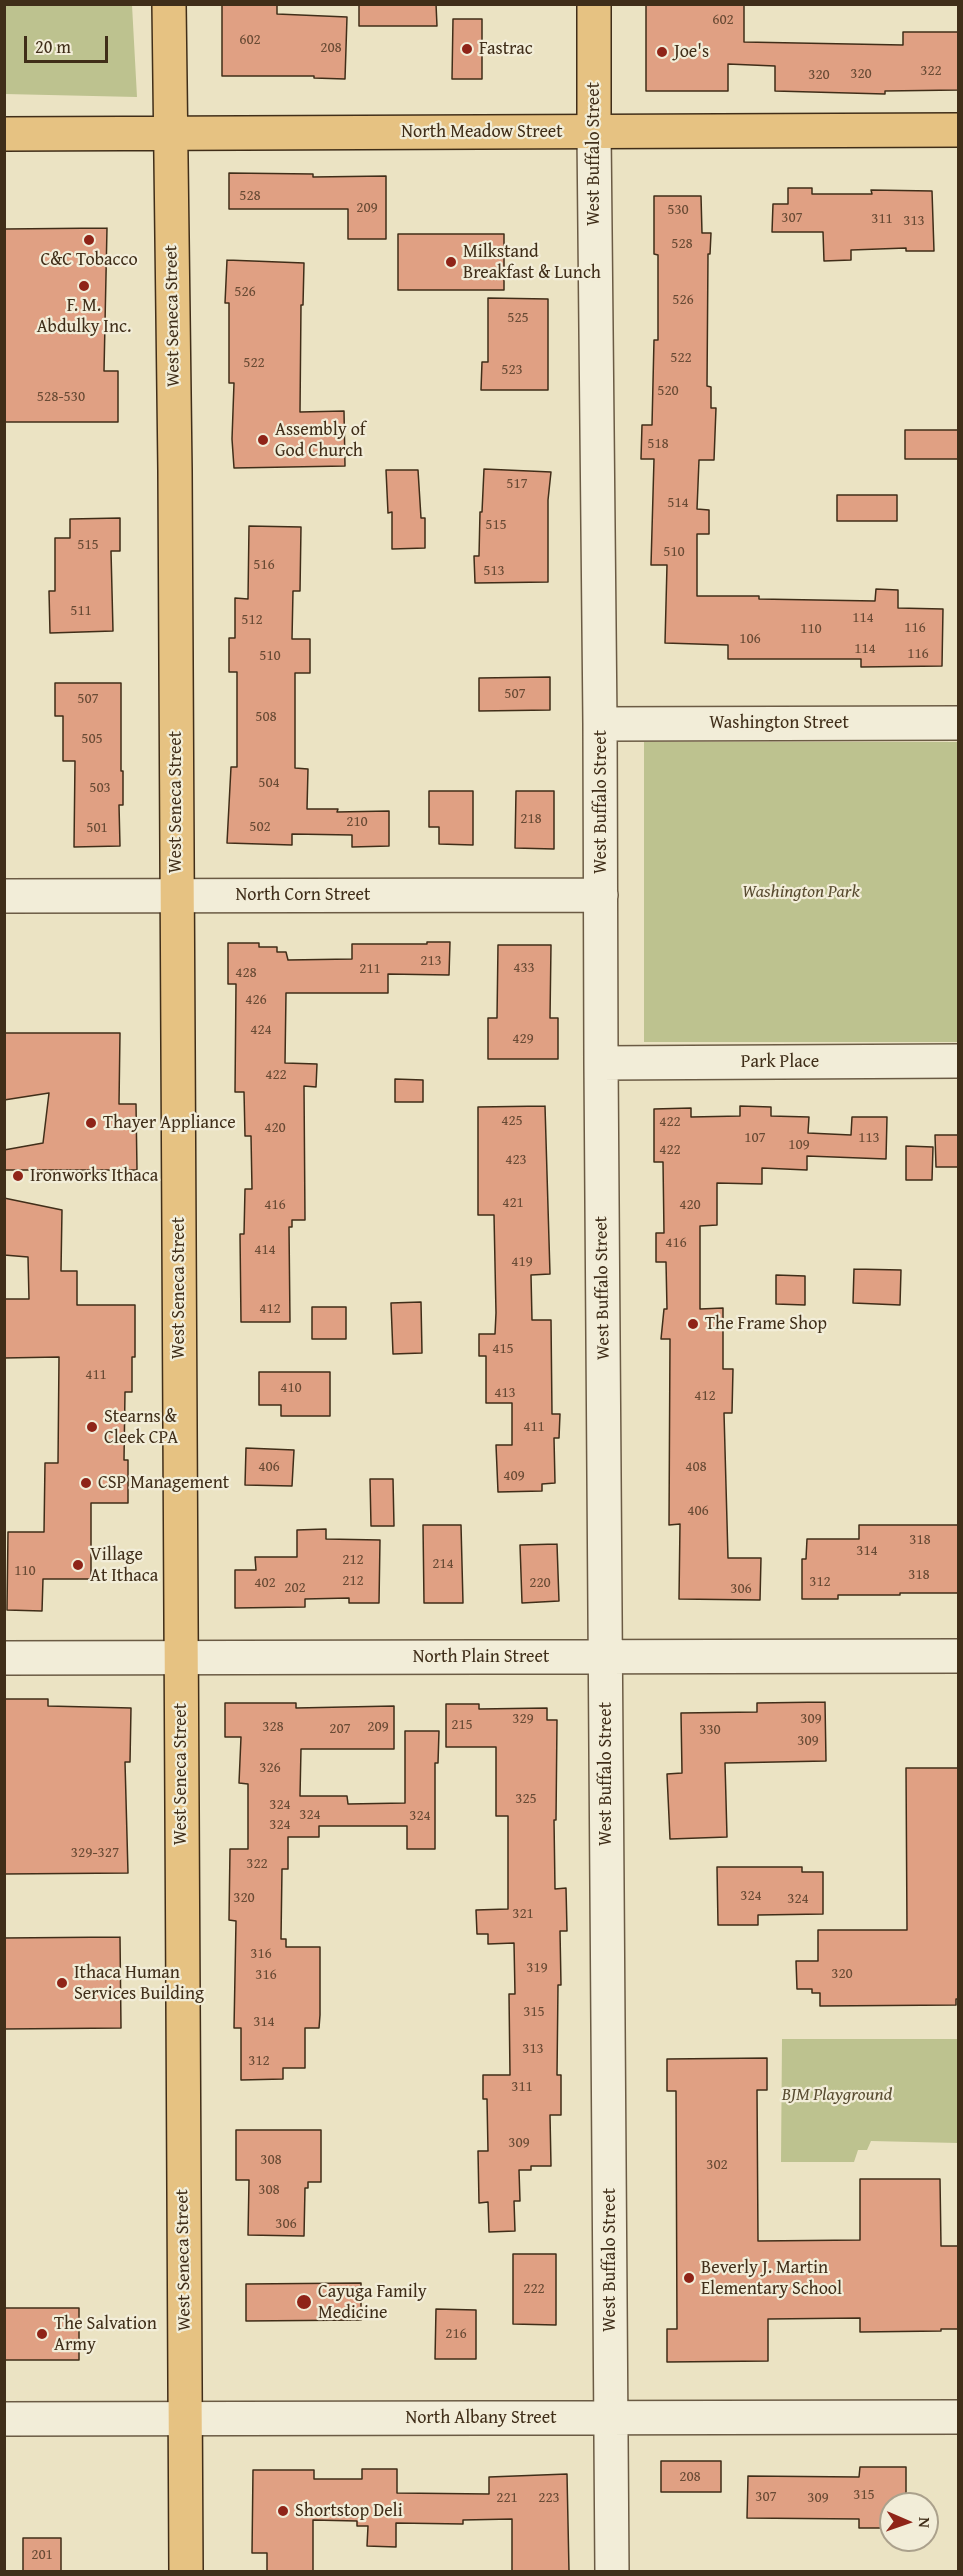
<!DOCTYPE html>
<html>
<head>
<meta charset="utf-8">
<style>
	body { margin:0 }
	#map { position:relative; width:963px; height:2576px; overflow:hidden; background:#ebe3c3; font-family:"Gentium Book Plus",serif }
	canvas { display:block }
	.frame { position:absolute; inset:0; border:6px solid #402e19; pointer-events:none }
	.north { position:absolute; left:879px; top:2492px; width:60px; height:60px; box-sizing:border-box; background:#f2edd8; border:2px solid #aba18c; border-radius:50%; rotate:92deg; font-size:16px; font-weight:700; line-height:24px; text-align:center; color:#402e19 }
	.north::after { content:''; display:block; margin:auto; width:21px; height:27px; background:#8f2418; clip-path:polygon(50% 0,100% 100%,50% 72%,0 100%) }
	.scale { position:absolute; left:24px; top:36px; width:84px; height:27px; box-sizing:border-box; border:3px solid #402e19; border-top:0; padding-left:8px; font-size:18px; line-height:21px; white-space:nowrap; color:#402e19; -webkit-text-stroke:4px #f2edd8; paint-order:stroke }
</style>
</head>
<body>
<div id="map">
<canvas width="963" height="2576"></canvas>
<div class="frame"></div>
<div class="north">N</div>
<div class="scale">20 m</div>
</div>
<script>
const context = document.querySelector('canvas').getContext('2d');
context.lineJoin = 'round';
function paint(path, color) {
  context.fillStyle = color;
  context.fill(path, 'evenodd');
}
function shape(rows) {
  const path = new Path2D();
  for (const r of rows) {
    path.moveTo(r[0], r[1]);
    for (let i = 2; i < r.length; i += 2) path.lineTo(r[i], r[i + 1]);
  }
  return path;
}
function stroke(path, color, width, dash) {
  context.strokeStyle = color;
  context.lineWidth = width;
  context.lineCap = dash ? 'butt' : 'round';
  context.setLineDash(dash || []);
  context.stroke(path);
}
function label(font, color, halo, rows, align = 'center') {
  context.font = font + ' "Gentium Book Plus",serif';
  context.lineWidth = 4.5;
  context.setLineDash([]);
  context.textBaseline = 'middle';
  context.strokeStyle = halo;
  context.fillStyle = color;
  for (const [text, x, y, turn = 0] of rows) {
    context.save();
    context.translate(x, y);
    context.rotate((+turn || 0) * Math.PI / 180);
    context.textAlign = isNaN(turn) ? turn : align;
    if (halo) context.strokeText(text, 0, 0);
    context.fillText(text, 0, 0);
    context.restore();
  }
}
const green = shape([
	[5,4,132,5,137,97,5,94],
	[644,742,958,742,958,1042,644,1042],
	[782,2039,958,2039,958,2143,871,2141,867,2150,858,2150,854,2162,781,2162]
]);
const building = shape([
	[222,4,277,4,277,14,347,17,345,79,314,78,314,76,222,76,222,4],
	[359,4,436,4,437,26,359,26,359,4],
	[646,4,744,4,744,42,903,45,903,32,958,32,958,90,885,91,885,94,775,91,775,66,728,64,728,91,646,91,646,4],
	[453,19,482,19,482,79,452,79,453,19],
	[229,173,313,174,313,177,386,176,386,239,348,239,348,209,229,209,229,173],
	[788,188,812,188,812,194,872,194,871,190,932,191,934,251,906,251,906,248,851,250,851,260,824,261,823,232,772,232,773,204,788,204,788,188],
	[654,196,701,196,702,233,711,233,710,254,708,254,707,386,711,387,711,408,716,408,714,460,699,460,697,509,709,510,709,534,697,534,697,596,759,596,759,599,875,601,876,589,898,590,898,608,943,609,942,666,861,667,861,659,728,659,728,645,665,643,667,565,651,565,654,459,641,459,642,425,652,425,654,340,658,340,658,255,654,254,654,196],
	[107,228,104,371,118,371,118,422,4,422,5,229,107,228],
	[398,234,504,234,504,290,398,290,398,234],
	[227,260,304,263,303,305,301,305,300,412,344,411,345,466,234,468,232,439,234,383,229,383,229,303,225,303,227,260],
	[488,298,548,299,548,390,481,390,482,362,488,362,488,298],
	[905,430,958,430,958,459,905,459,905,430],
	[484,469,551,472,548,500,548,582,475,583,474,556,479,556,480,512,482,512,484,469],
	[386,470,418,470,421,518,425,518,425,548,392,549,392,512,388,513,386,470],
	[837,495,897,495,897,521,837,521,837,495],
	[120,518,120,551,111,551,113,631,50,633,49,591,55,591,55,538,70,538,70,519,120,518],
	[249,526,301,527,300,591,293,591,292,639,310,639,310,673,295,673,295,768,308,769,307,809,338,809,337,812,389,811,389,846,352,847,352,835,292,834,292,845,227,843,231,767,237,767,237,672,229,672,229,638,235,638,235,598,248,599,249,526],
	[550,677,550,710,479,711,479,678,550,677],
	[55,683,121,683,121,771,123,771,123,805,119,805,120,846,74,847,75,761,63,761,63,716,55,716,55,683],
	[429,791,473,791,473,845,439,844,439,827,429,827,429,791],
	[516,791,554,791,554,849,515,848,516,791],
	[427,942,450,942,449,975,388,974,388,993,286,993,285,1063,317,1064,316,1087,304,1086,305,1220,292,1220,292,1227,289,1227,290,1322,241,1322,240,1234,244,1234,245,1189,252,1189,251,1136,245,1136,244,1092,235,1092,236,984,228,984,228,943,259,943,259,947,277,947,277,952,286,952,288,960,352,959,352,944,427,944,427,942],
	[498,945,551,945,550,1018,558,1018,558,1059,488,1059,488,1018,497,1018,498,945],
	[4,1033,120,1033,119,1104,136,1104,137,1170,4,1170,4,1150,43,1143,49,1093,4,1100,4,1033],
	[395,1079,423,1080,423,1102,395,1102,395,1079],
	[545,1106,550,1274,531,1275,532,1320,551,1320,552,1414,560,1414,559,1438,554,1438,555,1483,542,1484,542,1491,498,1492,496,1445,512,1445,512,1403,486,1403,486,1356,479,1356,479,1334,495,1334,496,1313,494,1215,478,1215,478,1107,545,1106],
	[740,1106,771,1107,771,1116,809,1117,808,1133,851,1135,852,1117,887,1117,886,1159,807,1156,807,1170,762,1168,762,1184,717,1183,717,1225,700,1226,700,1309,723,1308,723,1369,733,1369,732,1413,724,1413,728,1558,761,1558,760,1600,679,1599,680,1524,669,1525,670,1339,661,1339,664,1309,667,1309,666,1262,656,1262,656,1233,664,1233,663,1162,654,1162,654,1109,691,1108,691,1117,740,1116,740,1106],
	[935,1135,958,1135,958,1167,936,1167,935,1135],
	[906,1146,933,1147,932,1180,906,1180,906,1146],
	[4,1198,62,1210,61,1271,77,1271,77,1305,135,1305,135,1357,132,1357,132,1392,125,1392,124,1460,128,1460,128,1503,91,1503,91,1579,43,1579,42,1611,7,1610,8,1532,44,1532,45,1463,58,1463,59,1357,4,1358,4,1299,29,1299,28,1257,4,1255,4,1198],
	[854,1269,901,1270,900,1305,853,1303,854,1269],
	[776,1275,805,1276,805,1305,776,1304,776,1275],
	[421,1302,422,1353,393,1354,391,1303,421,1302],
	[312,1307,346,1307,346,1339,312,1339,312,1307],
	[259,1372,330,1372,330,1416,281,1416,281,1405,259,1405,259,1372],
	[246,1448,294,1450,292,1486,245,1485,246,1448],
	[370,1479,393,1479,394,1526,371,1526,370,1479],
	[423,1525,461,1525,463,1603,424,1603,423,1525],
	[859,1525,958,1525,958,1593,900,1593,900,1595,838,1595,838,1599,802,1599,802,1559,806,1559,807,1539,859,1539,859,1525],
	[326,1529,326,1539,380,1540,379,1603,349,1603,349,1598,305,1599,305,1607,235,1608,235,1570,256,1570,255,1557,297,1557,297,1530,326,1529],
	[557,1544,559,1601,522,1603,520,1545,557,1544],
	[4,1699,48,1699,48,1706,131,1708,130,1762,125,1762,128,1873,4,1874,4,1699],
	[825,1702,826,1761,725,1763,727,1837,670,1839,667,1774,682,1773,681,1713,757,1712,757,1703,825,1702],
	[225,1703,296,1703,296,1708,394,1706,394,1749,301,1749,300,1796,347,1796,348,1804,405,1803,405,1731,439,1731,438,1763,435,1763,435,1849,407,1849,407,1826,319,1826,319,1837,288,1837,288,1869,282,1869,281,1939,286,1939,286,1947,320,1947,320,2015,319,2028,305,2028,305,2068,283,2068,283,2079,241,2080,241,2028,234,2028,236,1921,229,1920,230,1849,248,1849,248,1784,239,1783,241,1737,225,1737,225,1703],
	[446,1704,479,1704,479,1709,547,1708,547,1720,557,1720,556,1820,554,1820,555,1889,566,1888,567,1931,560,1931,561,1985,558,1985,557,2075,561,2075,561,2115,550,2115,551,2166,531,2166,531,2170,519,2170,520,2201,514,2201,515,2231,489,2232,488,2202,479,2203,478,2151,488,2151,487,2099,483,2099,483,2075,510,2075,509,1994,515,1994,514,1943,488,1944,488,1934,477,1934,476,1910,508,1909,508,1816,496,1816,496,1747,446,1747,446,1704],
	[906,1768,958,1768,958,1999,956,1999,956,2005,820,2006,820,1993,812,1993,812,1989,797,1989,796,1961,818,1961,818,1930,907,1930,906,1768],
	[717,1867,802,1867,802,1872,823,1872,823,1914,758,1915,758,1925,718,1925,717,1867],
	[120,1937,121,2028,4,2029,4,1938,120,1937],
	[767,2058,767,2090,757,2090,758,2241,860,2240,860,2179,940,2179,941,2246,958,2246,958,2329,941,2329,941,2331,860,2332,860,2318,768,2319,768,2361,667,2362,667,2329,677,2329,676,2091,667,2091,667,2059,767,2058],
	[236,2130,321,2130,321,2182,308,2182,308,2188,305,2188,304,2236,248,2235,249,2180,236,2180,236,2130],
	[513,2254,556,2254,556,2325,513,2324,513,2254],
	[361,2283,361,2320,246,2321,246,2284,361,2283],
	[4,2308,79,2308,79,2360,4,2360,4,2308],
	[436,2309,476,2310,476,2359,435,2359,436,2309],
	[661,2461,721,2461,721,2492,661,2492,661,2461],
	[860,2467,906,2467,906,2504,891,2504,891,2528,859,2528,859,2519,747,2518,748,2476,859,2477,860,2467],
	[362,2469,397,2469,397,2493,489,2494,489,2477,567,2474,569,2571,512,2571,512,2519,463,2520,463,2524,396,2523,396,2547,367,2546,368,2526,357,2526,357,2521,313,2520,313,2571,267,2571,267,2553,252,2553,253,2470,314,2470,314,2479,362,2479,362,2469],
	[23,2538,61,2538,61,2571,23,2571,23,2538]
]);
const minor = shape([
	[594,132,600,724,601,1063,612,2572],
	[600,724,958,723],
	[4,896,601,895],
	[601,1063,958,1061],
	[4,1658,958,1656],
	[4,2419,958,2417]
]);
const major = shape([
	[594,4,594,132]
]);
const highway = shape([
	[169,4,175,471,186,2572],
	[4,134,958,130]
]);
const markers = [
	[467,49,6,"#8f2418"],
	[662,52,6,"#8f2418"],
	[89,240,6,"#8f2418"],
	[451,262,6,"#8f2418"],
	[84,286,6,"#8f2418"],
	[263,440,6,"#8f2418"],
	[91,1123,6,"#8f2418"],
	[18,1176,6,"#8f2418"],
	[693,1324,6,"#8f2418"],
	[92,1427,6,"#8f2418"],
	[86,1483,6,"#8f2418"],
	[78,1565,6,"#8f2418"],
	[62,1983,6,"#8f2418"],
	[689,2278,6,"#8f2418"],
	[304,2302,8,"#8f2418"],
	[42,2334,6,"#8f2418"],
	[283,2511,6,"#8f2418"]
];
const numberNames = [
	["602",723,20],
	["602",250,40],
	["208",331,48],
	["322",931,71],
	["320",861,74],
	["320",819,75],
	["528",250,196],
	["209",367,208],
	["530",678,210],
	["307",792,218],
	["311",882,219],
	["313",914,221],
	["528",682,244],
	["526",245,292],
	["526",683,300],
	["525",518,318],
	["522",681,358],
	["522",254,363],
	["523",512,370],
	["520",668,391],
	["528-530",61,397],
	["518",658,444],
	["517",517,484],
	["514",678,503],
	["515",496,525],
	["515",88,545],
	["510",674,552],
	["516",264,565],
	["513",494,571],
	["511",81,611],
	["114",863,618],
	["512",252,620],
	["116",915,628],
	["110",811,629],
	["106",750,639],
	["114",865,649],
	["116",918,654],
	["510",270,656],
	["507",515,694],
	["507",88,699],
	["508",266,717],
	["505",92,739],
	["504",269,783],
	["503",100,788],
	["218",531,819],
	["210",357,822],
	["502",260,827],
	["501",97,828],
	["213",431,961],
	["433",524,968],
	["211",370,969],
	["428",246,973],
	["426",256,1000],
	["424",261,1030],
	["429",523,1039],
	["422",276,1075],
	["425",512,1121],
	["422",670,1122],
	["420",275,1128],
	["107",755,1138],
	["113",869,1138],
	["109",799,1145],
	["422",670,1150],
	["423",516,1160],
	["421",513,1203],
	["416",275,1205],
	["420",690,1205],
	["416",676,1243],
	["414",265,1250],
	["419",522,1262],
	["412",270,1309],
	["415",503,1349],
	["411",96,1375],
	["410",291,1388],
	["413",505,1393],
	["412",705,1396],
	["411",534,1427],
	["406",269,1467],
	["408",696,1467],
	["409",514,1476],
	["406",698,1511],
	["318",920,1540],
	["314",867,1551],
	["212",353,1560],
	["214",443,1564],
	["110",25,1571],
	["318",919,1575],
	["212",353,1581],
	["312",820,1582],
	["402",265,1583],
	["220",540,1583],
	["202",295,1588],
	["306",741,1589],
	["329",523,1719],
	["309",811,1719],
	["215",462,1725],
	["328",273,1727],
	["209",378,1727],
	["207",340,1729],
	["330",710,1730],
	["309",808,1741],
	["326",270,1768],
	["325",526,1799],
	["324",280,1805],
	["324",310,1815],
	["324",420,1816],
	["324",280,1825],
	["329-327",95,1853],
	["322",257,1864],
	["324",751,1896],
	["320",244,1898],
	["324",798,1899],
	["321",523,1914],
	["316",261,1954],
	["319",537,1968],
	["320",842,1974],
	["316",266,1975],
	["315",534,2012],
	["314",264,2022],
	["313",533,2049],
	["312",259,2061],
	["311",522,2087],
	["309",519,2143],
	["308",271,2160],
	["302",717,2165],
	["308",269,2190],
	["306",286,2224],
	["222",534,2289],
	["216",456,2334],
	["208",690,2477],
	["315",864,2495],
	["307",766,2497],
	["221",507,2498],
	["223",549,2498],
	["309",818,2498],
	["201",42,2555]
];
const poiNames = [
	["Fastrac",479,49],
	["Joe's",674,52],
	["Milkstand",463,252],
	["Breakfast & Lunch",463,273],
	["C&C Tobacco",89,260,"center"],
	["F. M.",84,306,"center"],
	["Abdulky Inc.",84,327,"center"],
	["Assembly of",275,430],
	["God Church",275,451],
	["Thayer Appliance",103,1123],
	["Ironworks Ithaca",30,1176],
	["The Frame Shop",705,1324],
	["Stearns &",104,1417],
	["Cleek CPA",104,1438],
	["CSP Management",98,1483],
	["Village",90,1555],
	["At Ithaca",90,1576],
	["Ithaca Human",74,1973],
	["Services Building",74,1994],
	["Beverly J. Martin",701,2268],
	["Elementary School",701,2289],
	["Cayuga Family",318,2292],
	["Medicine",318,2313],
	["The Salvation",54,2324],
	["Army",54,2345],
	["Shortstop Deli",295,2511]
];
const streetNames = [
	["North Meadow Street",482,132],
	["West Buffalo Street",594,154,-90],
	["West Seneca Street",173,316,-91],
	["Washington Street",779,723],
	["West Seneca Street",176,802,-90],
	["West Buffalo Street",601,802,-90],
	["North Corn Street",303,895],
	["Park Place",780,1062],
	["West Seneca Street",179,1288,-90],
	["West Buffalo Street",603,1288,-91],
	["North Plain Street",481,1657],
	["West Seneca Street",181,1774,-90],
	["West Buffalo Street",606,1774,-90],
	["West Seneca Street",184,2260,-91],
	["West Buffalo Street",610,2260,-90],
	["North Albany Street",481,2418]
];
const parkNames = [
	["Washington Park",801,892],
	["BJM Playground",837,2095]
];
paint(green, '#bdc28f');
paint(building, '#e0a083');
stroke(building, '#402e19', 1.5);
stroke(minor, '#6b5b44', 36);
stroke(major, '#402e19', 36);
stroke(highway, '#402e19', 36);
stroke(minor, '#f2edd8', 33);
stroke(major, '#e6c282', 33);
stroke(highway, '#e6c282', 33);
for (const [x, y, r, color] of markers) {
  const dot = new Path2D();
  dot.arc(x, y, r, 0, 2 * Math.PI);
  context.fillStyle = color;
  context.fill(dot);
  stroke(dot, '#f2edd8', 2);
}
label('15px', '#684a34', null, numberNames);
label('18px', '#402e19', '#f2edd8', poiNames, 'left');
label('18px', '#402e19', '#f2edd8', streetNames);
label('italic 18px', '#594c31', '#f2edd8', parkNames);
</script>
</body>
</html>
